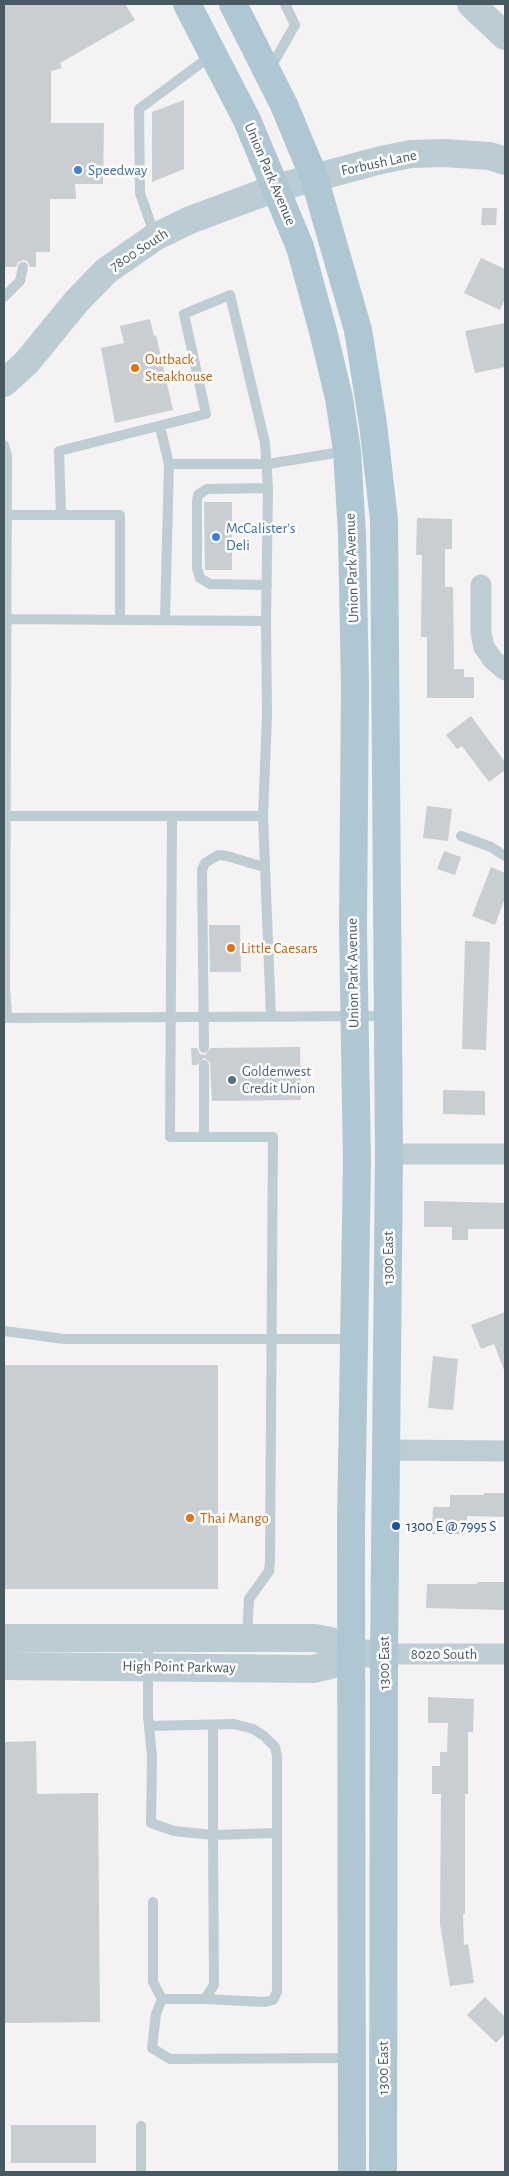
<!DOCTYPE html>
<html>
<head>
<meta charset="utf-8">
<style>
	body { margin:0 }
	#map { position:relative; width:509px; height:2176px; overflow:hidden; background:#f4f2f2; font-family:"Alegreya Sans",sans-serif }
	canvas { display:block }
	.frame { position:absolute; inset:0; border:5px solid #475a62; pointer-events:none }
</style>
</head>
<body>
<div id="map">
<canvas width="509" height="2176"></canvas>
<div class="frame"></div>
</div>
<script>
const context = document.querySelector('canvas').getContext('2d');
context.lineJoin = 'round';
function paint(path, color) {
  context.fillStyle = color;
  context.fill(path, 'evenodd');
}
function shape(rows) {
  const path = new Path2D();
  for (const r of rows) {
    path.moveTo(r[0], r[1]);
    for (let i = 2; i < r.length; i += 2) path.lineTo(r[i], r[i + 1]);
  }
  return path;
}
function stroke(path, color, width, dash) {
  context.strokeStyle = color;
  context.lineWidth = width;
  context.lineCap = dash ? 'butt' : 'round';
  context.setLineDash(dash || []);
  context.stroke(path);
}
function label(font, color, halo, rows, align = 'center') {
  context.font = font + ' "Alegreya Sans",sans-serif';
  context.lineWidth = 5;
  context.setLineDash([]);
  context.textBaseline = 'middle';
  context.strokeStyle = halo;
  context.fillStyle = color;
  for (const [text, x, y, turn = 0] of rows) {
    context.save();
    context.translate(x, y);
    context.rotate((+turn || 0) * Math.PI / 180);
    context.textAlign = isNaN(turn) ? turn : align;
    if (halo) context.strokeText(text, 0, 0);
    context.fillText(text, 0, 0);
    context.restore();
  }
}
const building = shape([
	[4,4,125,4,135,20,60,63,62,68,51,71,51,123,104,123,103,184,75,184,76,199,50,199,50,252,36,252,36,267,30,267,28,262,24,260,18,262,16,267,4,267],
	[184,100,184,169,152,182,152,112],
	[482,208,497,208,496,225,481,225],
	[481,258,505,269,505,299,500,310,464,293],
	[150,319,154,336,156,335,173,410,115,423,101,348,124,343,120,326],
	[505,323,505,367,475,373,465,331],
	[204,502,232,502,232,570,205,570],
	[417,518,452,519,452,549,445,549,445,587,453,587,454,669,464,669,464,677,474,677,474,698,427,698,427,637,421,637,422,555,416,555],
	[471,716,505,762,505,770,489,782,462,746,457,749,446,735],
	[427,806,452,809,448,841,423,838],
	[444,851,461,857,455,875,437,869],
	[491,867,505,873,505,898,495,925,472,916],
	[209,925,240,925,241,972,210,972],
	[465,941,490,942,486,1050,462,1049],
	[300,1047,301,1100,212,1101,210,1062,204,1058,197,1065,192,1065,191,1048,197,1048,200,1054,205,1055,211,1048],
	[443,1090,485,1091,485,1115,443,1114],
	[424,1201,505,1203,505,1229,468,1229,468,1240,452,1240,452,1227,424,1227],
	[505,1312,505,1370,504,1370,494,1344,481,1349,471,1325],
	[433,1356,458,1359,453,1410,428,1408],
	[4,1365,218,1365,218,1589,4,1589],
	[484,1493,505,1493,505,1517,467,1516,467,1534,432,1534,433,1507,450,1507,450,1495,484,1495],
	[477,1582,505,1582,505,1610,426,1608,427,1584,477,1584],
	[428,1697,474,1699,473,1732,468,1732,468,1794,465,1794,465,1914,463,1914,464,1945,468,1944,474,1983,450,1986,440,1924,441,1794,432,1794,432,1766,440,1766,440,1752,447,1752,448,1723,428,1723],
	[36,1741,37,1794,98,1793,100,2022,4,2023,4,1742],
	[485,1997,505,2017,505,2033,496,2043,467,2015],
	[11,2125,96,2125,96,2163,11,2163]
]);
const lane = shape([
	[270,69,295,25,285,4],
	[155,236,140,193,139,109,212,55],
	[4,297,20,281,23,267],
	[160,427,169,464,165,620],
	[4,445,7,456,5,987,7,1017],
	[169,464,268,464,347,451],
	[7,515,120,515,120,620],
	[267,585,210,584,200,578,197,568,197,501,198,495,207,489,268,488],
	[7,619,266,621,268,488,265,443,230,295,184,314,206,414,59,451,61,515],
	[266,621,267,716,263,816,271,1017],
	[6,816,263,816],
	[172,816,170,1137,273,1137,270,1562,269,1571,249,1599,247,1637],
	[461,836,491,847,505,856],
	[4,1018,387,1016],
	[204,1048,202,870,205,863,218,855,227,856,264,867],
	[204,1065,204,1137],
	[4,1331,64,1339,352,1339],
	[148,1639,148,1716,152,1756,151,1823,174,1831,213,1835,214,1985,205,1999,162,1999,156,2014,152,2048,170,2059,351,2058],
	[213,1725,213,1835,277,1833],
	[149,1726,234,1724,253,1729,264,1736,275,1747,277,1756,277,1992,273,2000,265,2002,205,1999],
	[153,1902,153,1982,162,1999],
	[141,2126,141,2172]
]);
const street = shape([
	[481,585,481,633,484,647,493,660,505,670],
	[389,1154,505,1154],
	[387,1450,505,1451],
	[384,1654,505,1654]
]);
const secondary = shape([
	[471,4,505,36],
	[4,383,26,363,76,302,106,271,155,237,190,220,276,188,381,160,411,154,444,153,490,156,505,161],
	[4,1638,315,1638,330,1641,351,1653,384,1654],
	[4,1666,313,1669,330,1665,351,1653]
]);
const primary = shape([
	[187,4,247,120,300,247,323,331,339,398,347,451,352,534,355,686,353,927,357,1163,351,1525,352,2172],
	[233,4,284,105,314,177,358,330,373,424,384,520,389,1154,384,1654,383,2172]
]);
const markers = [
	[78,170,5,"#3f7fe0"],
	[135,368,5,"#e8710a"],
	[216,537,5,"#3f7fe0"],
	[231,948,5,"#e8710a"],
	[232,1080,5,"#5c6f8a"],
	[190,1518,5,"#e8710a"],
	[396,1526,5,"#1a4fb4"]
];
const streetNames = [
	["Forbush Lane",379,163,-12],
	["Union Park Avenue",270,174,67],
	["7800 South",139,250,-33],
	["Union Park Avenue",352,568,-92],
	["Union Park Avenue",353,973,-91],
	["1300 East",388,1258,-90],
	["8020 South",444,1654],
	["1300 East",384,1663,-90],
	["High Point Parkway",179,1667,1],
	["1300 East",383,2068,-90]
];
const shopNames = [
	["Speedway",88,170],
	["McCalister's",226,528],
	["Deli",226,545]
];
const foodNames = [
	["Outback",145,359],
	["Steakhouse",145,376],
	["Little Caesars",241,948],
	["Thai Mango",200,1518]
];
const serviceNames = [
	["Goldenwest",242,1071],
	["Credit Union",242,1088]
];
const transitNames = [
	["1300 E @ 7995 S",406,1526]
];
paint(building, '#c8ced2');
stroke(lane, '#beccd3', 10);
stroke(street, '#beccd3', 21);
stroke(secondary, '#bcccd5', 28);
stroke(primary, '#afc7d3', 28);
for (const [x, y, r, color] of markers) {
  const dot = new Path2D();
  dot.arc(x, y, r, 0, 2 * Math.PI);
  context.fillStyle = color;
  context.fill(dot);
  stroke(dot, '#fff', 2);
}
label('15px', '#475a62', '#fff', streetNames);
label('15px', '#366cbe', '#fff', shopNames, 'left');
label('15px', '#c56008', '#fff', foodNames, 'left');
label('15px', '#4e5e75', '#fff', serviceNames, 'left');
label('15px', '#164399', '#fff', transitNames, 'left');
</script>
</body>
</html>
